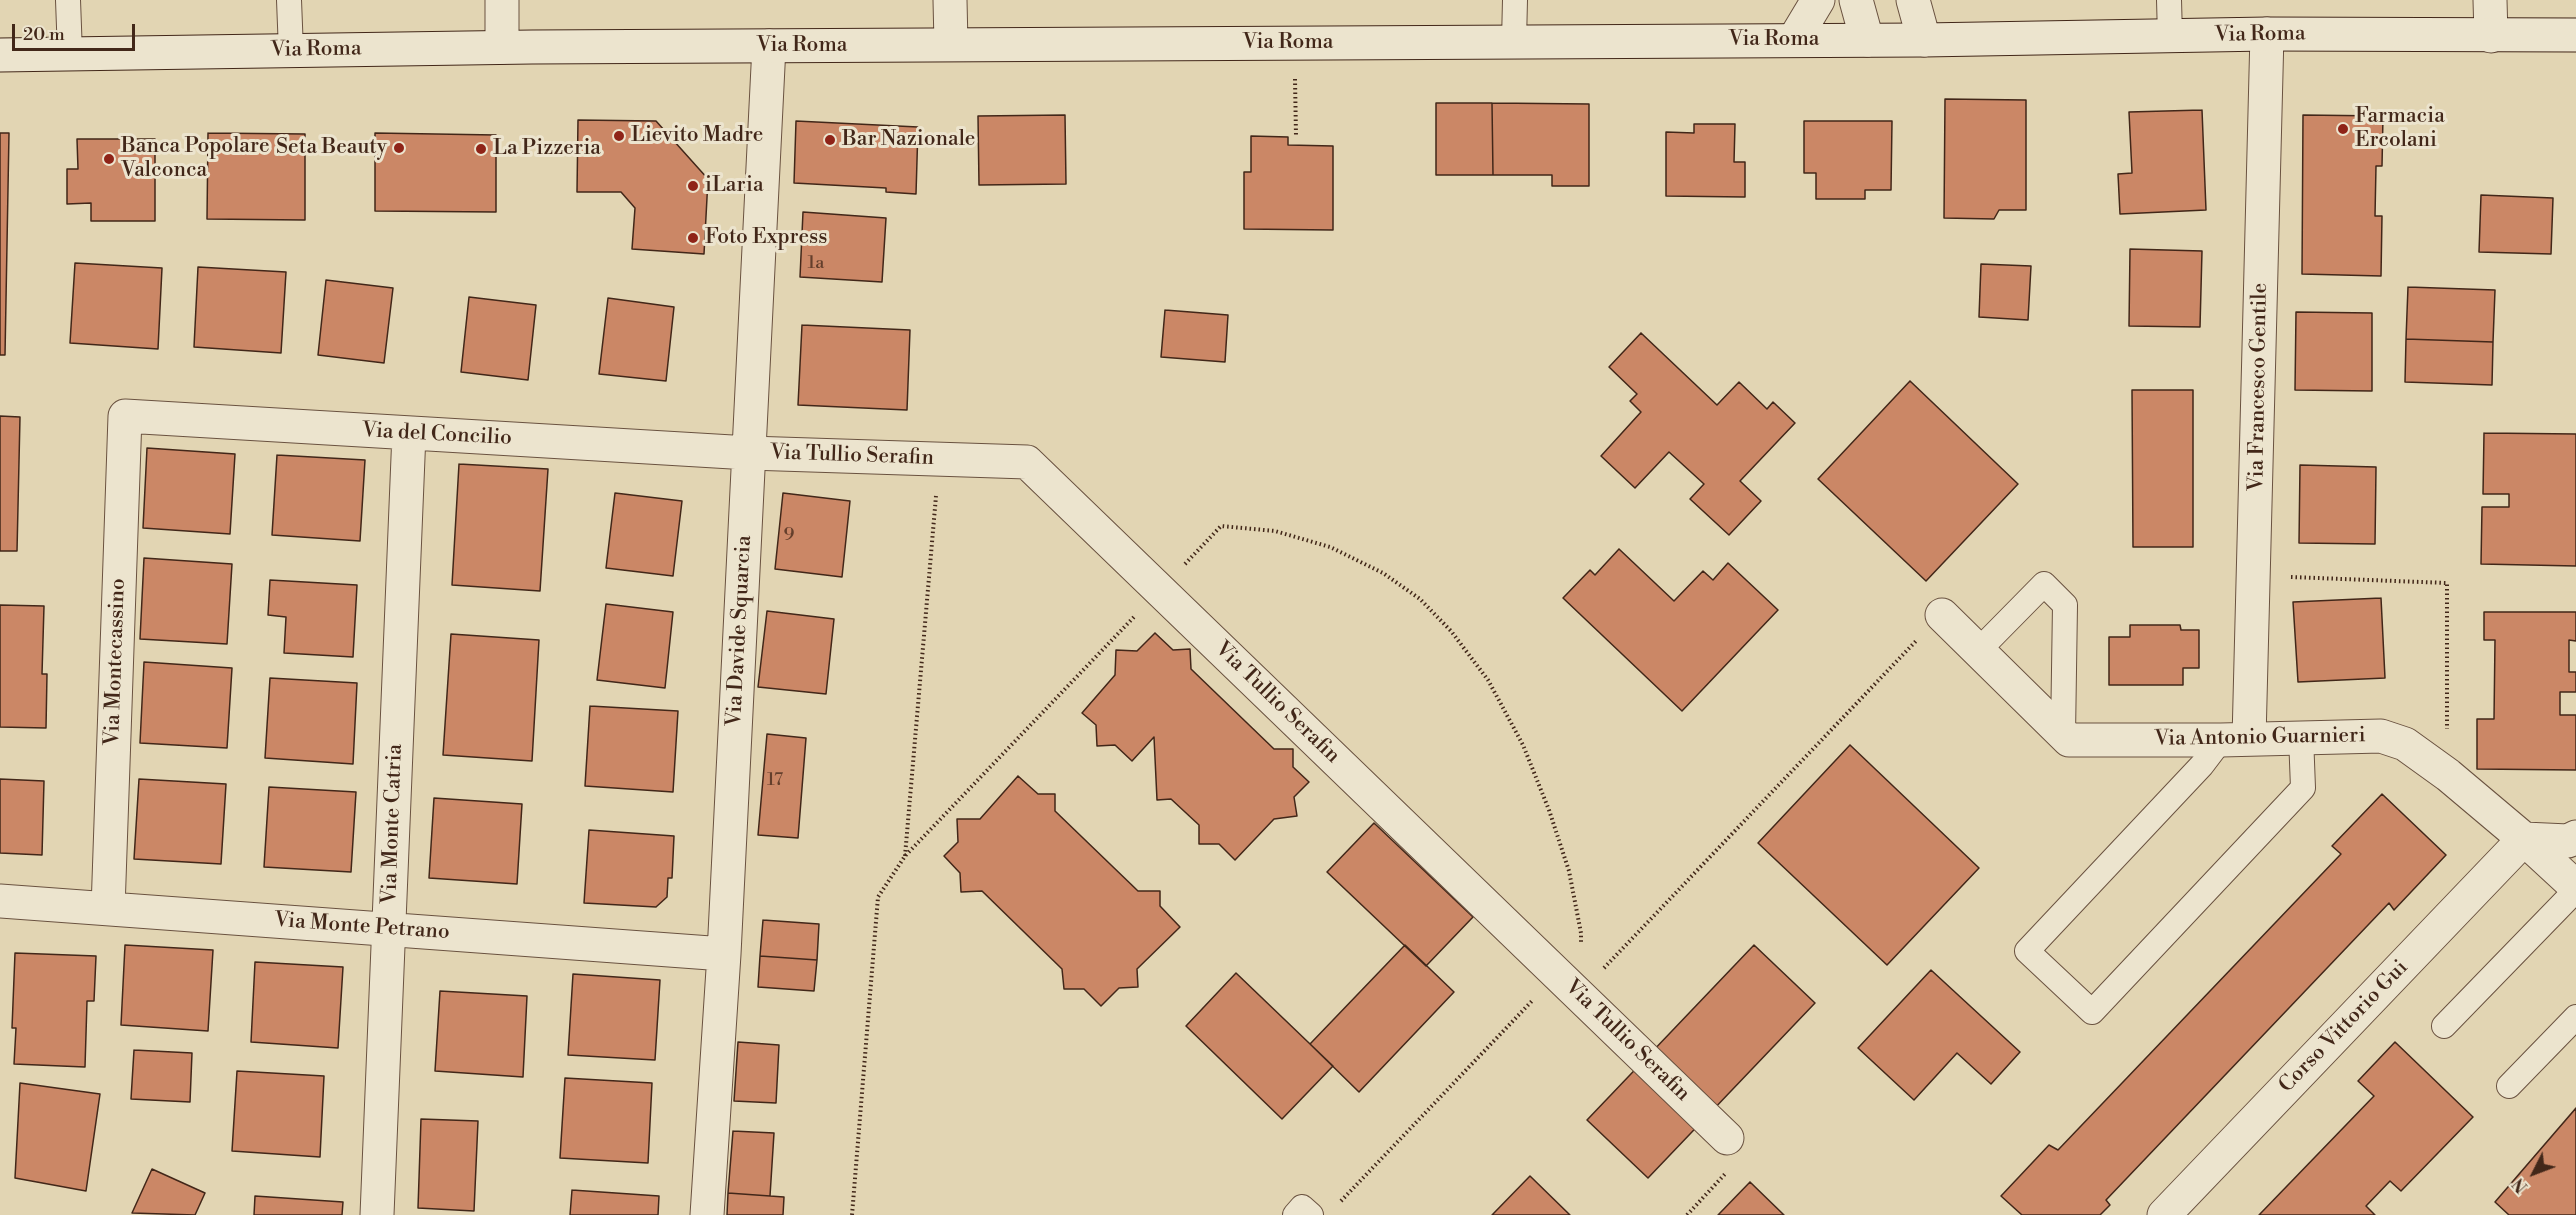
<!DOCTYPE html>
<html>
<head>
<meta charset="utf-8">
<style>
	body { margin:0 }
	#map { position:relative; width:2576px; height:1215px; overflow:hidden; background:#e2d5b3; font-family:"Libre Bodoni",serif }
	canvas { display:block }
	.north { position:absolute; left:2504px; top:1143px; width:60px; height:60px; -webkit-text-stroke:4px #ece4ce; paint-order:stroke; rotate:228deg; font-size:16px; font-weight:700; line-height:24px; text-align:center; color:#422719 }
	.north::after { content:''; display:block; margin:auto; width:21px; height:27px; background:#422719; clip-path:polygon(50% 0,100% 100%,50% 72%,0 100%) }
	.scale { position:absolute; left:12px; top:24px; width:123px; height:27px; box-sizing:border-box; border:3px solid #422719; border-top:0; padding-left:8px; font-size:18px; line-height:21px; white-space:nowrap; color:#422719; -webkit-text-stroke:4px #ece4ce; paint-order:stroke }
</style>
</head>
<body>
<div id="map">
<canvas width="2576" height="1215"></canvas>
<div class="north">N</div>
<div class="scale">20 m</div>
</div>
<script>
const context = document.querySelector('canvas').getContext('2d');
context.lineJoin = 'round';
function paint(path, color) {
  context.fillStyle = color;
  context.fill(path, 'evenodd');
}
function shape(rows) {
  const path = new Path2D();
  for (const r of rows) {
    path.moveTo(r[0], r[1]);
    for (let i = 2; i < r.length; i += 2) path.lineTo(r[i], r[i + 1]);
  }
  return path;
}
function stroke(path, color, width, dash) {
  context.strokeStyle = color;
  context.lineWidth = width;
  context.lineCap = dash ? 'butt' : 'round';
  context.setLineDash(dash || []);
  context.stroke(path);
}
function label(font, color, halo, rows, align = 'center') {
  context.font = font + ' "Libre Bodoni",serif';
  context.lineWidth = 6;
  context.setLineDash([]);
  context.textBaseline = 'middle';
  context.strokeStyle = halo;
  context.fillStyle = color;
  for (const [text, x, y, turn = 0] of rows) {
    context.save();
    context.translate(x, y);
    context.rotate((+turn || 0) * Math.PI / 180);
    context.textAlign = isNaN(turn) ? turn : align;
    if (halo) context.strokeText(text, 0, 0);
    context.fillText(text, 0, 0);
    context.restore();
  }
}
const building = shape([
	[1945,99,2026,100,2026,210,1999,210,1994,219,1944,218,1945,99],
	[1436,103,1492,103,1493,175,1436,175,1436,103],
	[1492,103,1589,104,1589,186,1552,186,1552,175,1493,175,1492,103],
	[2202,110,2206,210,2120,214,2118,174,2132,173,2129,112,2202,110],
	[1065,115,1066,184,979,185,978,116,1065,115],
	[2303,115,2383,116,2382,166,2376,166,2375,216,2382,216,2381,276,2302,274,2303,115],
	[578,120,656,121,708,179,704,254,632,249,635,208,621,192,577,192,578,120],
	[796,121,918,127,916,194,886,192,886,188,794,183,796,121],
	[1804,121,1892,121,1891,190,1865,190,1865,199,1816,199,1816,173,1804,173,1804,121],
	[1694,124,1735,124,1734,162,1745,162,1745,197,1666,196,1666,132,1694,133,1694,124],
	[0,133,9,133,5,355,0,355,0,133],
	[208,133,305,134,305,220,207,219,208,133],
	[375,133,496,135,496,212,375,211,375,133],
	[1251,136,1288,137,1288,145,1333,146,1333,230,1244,229,1244,172,1251,172,1251,136],
	[77,139,155,139,155,221,91,221,91,203,67,204,67,169,78,169,77,139],
	[2481,195,2553,198,2551,254,2479,252,2481,195],
	[803,212,886,218,882,282,800,277,803,212],
	[2130,249,2202,251,2200,327,2129,326,2130,249],
	[75,263,162,268,158,349,70,343,75,263],
	[1981,264,2031,266,2028,320,1979,317,1981,264],
	[198,267,286,272,281,353,194,347,198,267],
	[326,280,393,288,384,363,318,355,326,280],
	[2408,287,2495,290,2493,342,2406,339,2408,287],
	[469,297,536,305,528,380,461,372,469,297],
	[608,298,674,307,666,381,599,374,608,298],
	[1165,310,1228,315,1225,362,1161,357,1165,310],
	[2296,312,2372,313,2372,391,2295,390,2296,312],
	[802,325,910,330,907,410,798,405,802,325],
	[1641,333,1717,405,1739,382,1767,409,1773,402,1795,423,1740,481,1761,501,1729,535,1690,499,1704,484,1669,452,1635,488,1601,456,1641,412,1630,401,1637,394,1609,367,1641,333],
	[2406,339,2493,342,2492,385,2405,382,2406,339],
	[1910,381,2018,484,1926,581,1818,479,1910,381],
	[2132,390,2193,390,2193,547,2133,547,2132,390],
	[0,416,20,417,17,551,0,551,0,416],
	[2484,433,2576,434,2576,566,2481,564,2482,507,2509,507,2509,494,2483,494,2484,433],
	[147,448,235,454,230,534,143,528,147,448],
	[277,455,365,460,360,541,272,535,277,455],
	[459,464,548,469,540,591,452,585,459,464],
	[2300,465,2376,467,2375,544,2299,543,2300,465],
	[615,493,682,501,673,576,606,568,615,493],
	[783,493,850,501,842,577,775,569,783,493],
	[1619,549,1674,601,1703,571,1713,580,1728,563,1778,610,1682,711,1563,598,1590,570,1595,575,1619,549],
	[144,558,232,564,227,644,140,639,144,558],
	[270,580,357,585,353,657,284,653,286,617,268,615,270,580],
	[2381,598,2385,678,2298,682,2293,602,2381,598],
	[606,604,673,612,665,688,597,680,606,604],
	[0,605,44,606,42,674,47,674,46,728,0,727,0,605],
	[767,611,834,619,826,694,758,687,767,611],
	[2484,612,2576,612,2576,641,2569,640,2569,672,2576,672,2576,692,2560,692,2560,715,2576,715,2576,770,2477,769,2477,719,2494,719,2495,640,2484,640,2484,612],
	[2130,625,2180,625,2181,630,2199,630,2199,668,2183,668,2183,685,2109,685,2109,637,2130,637,2130,625],
	[1155,633,1173,650,1190,649,1191,669,1274,749,1293,749,1293,767,1309,782,1294,797,1297,816,1274,819,1235,860,1219,844,1199,844,1199,825,1171,799,1157,800,1154,737,1132,761,1115,745,1097,746,1096,725,1082,713,1115,675,1116,650,1137,651,1155,633],
	[451,634,539,640,532,761,443,755,451,634],
	[144,662,232,668,227,748,140,743,144,662],
	[270,678,357,683,353,764,265,758,270,678],
	[590,706,678,711,673,792,585,786,590,706],
	[767,734,806,738,798,838,758,835,767,734],
	[1850,745,1979,868,1887,965,1758,843,1850,745],
	[1018,776,1038,794,1055,794,1055,811,1138,891,1160,891,1160,906,1180,927,1137,969,1138,987,1119,988,1101,1006,1084,989,1064,989,1062,969,982,891,961,892,960,873,944,856,958,842,957,819,980,819,1018,776],
	[0,779,44,781,42,855,0,853,0,779],
	[139,779,226,784,221,864,134,859,139,779],
	[269,787,356,792,351,872,264,867,269,787],
	[2382,794,2446,855,2394,910,2389,903,2106,1200,2110,1205,2100,1215,2022,1215,2001,1196,2049,1145,2058,1150,2341,854,2332,846,2382,794],
	[434,798,522,804,517,884,429,878,434,798],
	[1374,823,1473,917,1426,966,1327,872,1374,823],
	[589,830,674,836,672,878,668,878,667,897,656,907,584,903,589,830],
	[763,920,819,924,817,960,760,956,763,920],
	[125,945,213,950,208,1031,121,1025,125,945],
	[1405,945,1454,992,1359,1092,1310,1044,1405,945],
	[1754,945,1815,1003,1648,1178,1587,1120,1754,945],
	[15,953,96,956,94,1001,87,1001,85,1067,14,1064,16,1028,12,1028,15,953],
	[760,956,817,960,814,991,758,987,760,956],
	[255,962,343,967,338,1048,251,1042,255,962],
	[1931,970,2020,1052,1991,1084,1957,1053,1914,1100,1858,1048,1931,970],
	[1236,973,1333,1066,1282,1119,1186,1026,1236,973],
	[573,974,660,980,655,1060,568,1055,573,974],
	[440,991,527,996,523,1077,435,1071,440,991],
	[738,1042,779,1045,776,1103,734,1101,738,1042],
	[2395,1042,2473,1117,2401,1191,2390,1181,2366,1206,2375,1215,2259,1215,2374,1096,2358,1081,2395,1042],
	[134,1050,192,1053,190,1102,131,1099,134,1050],
	[237,1071,324,1076,320,1157,232,1151,237,1071],
	[565,1078,652,1083,648,1163,560,1158,565,1078],
	[20,1083,100,1094,86,1191,15,1178,20,1083],
	[2576,1108,2576,1215,2509,1215,2495,1202,2576,1108],
	[421,1119,478,1121,474,1211,418,1208,421,1119],
	[733,1131,774,1133,770,1196,728,1193,733,1131],
	[152,1169,205,1193,195,1215,132,1213,152,1169],
	[1530,1176,1570,1215,1492,1215,1530,1176],
	[1750,1182,1784,1215,1718,1215,1750,1182],
	[572,1190,659,1196,658,1215,570,1215,572,1190],
	[728,1193,784,1197,783,1215,727,1215,728,1193],
	[255,1196,343,1202,342,1215,254,1215,255,1196]
]);
const path = shape([
	[1295,79,1296,136],
	[1185,564,1221,526,1275,531,1330,547,1383,573,1420,599,1451,631,1488,680,1523,745,1549,810,1569,871,1581,933,1581,943],
	[2291,577,2447,583,2447,729],
	[905,856,936,496],
	[1604,968,1916,641],
	[1341,1201,1532,1001],
	[852,1215,878,897,905,856,1134,617],
	[1687,1215,1725,1174]
]);
const service = shape([
	[68,0,70,54],
	[289,0,291,51],
	[2169,0,2170,36],
	[1514,41,1515,0],
	[1978,651,2044,584,2065,605,2063,735],
	[2221,740,2202,765,2027,951,2092,1012,2303,788,2301,736],
	[2444,1026,2576,890],
	[2509,1086,2576,1017],
	[1295,1215,1302,1207,1311,1215]
]);
const pedestrian = shape([
	[749,453,1027,462,1727,1138],
	[2164,1215,2524,839]
]);
const minor = shape([
	[502,0,502,47],
	[950,0,951,44],
	[1856,0,1867,40],
	[1913,0,1924,40],
	[2490,0,2491,36],
	[1794,40,1818,0],
	[1942,615,2069,740,2221,740,2381,736,2405,744,2448,775,2524,839,2576,887],
	[2249,739,2267,34],
	[2524,839,2568,841,2576,837],
	[0,901,724,954],
	[108,909,125,416,749,453],
	[377,1215,409,433],
	[707,1215,724,954,769,46]
]);
const secondary = shape([
	[0,55,532,47,1924,40,2267,34,2576,35]
]);
const markers = [
	[2343,129,6,"#8f2418"],
	[619,136,6,"#8f2418"],
	[830,140,6,"#8f2418"],
	[399,148,6,"#8f2418"],
	[481,149,6,"#8f2418"],
	[109,159,6,"#8f2418"],
	[693,186,6,"#8f2418"],
	[693,238,6,"#8f2418"]
];
const numberNames = [
	["1a",816,264],
	["9",789,536],
	["17",775,781]
];
const streetNames = [
	["Via Roma",2260,35,-1],
	["Via Roma",1774,40],
	["Via Roma",1288,43],
	["Via Roma",802,46],
	["Via Roma",316,50,-1],
	["Via Francesco Gentile",2259,387,-89],
	["Via del Concilio",437,435,3],
	["Via Tullio Serafin",852,456,2],
	["Via Davide Squarcia",740,631,-87],
	["Via Montecassino",116,662,-88],
	["Via Tullio Serafin",1277,703,44],
	["Via Antonio Guarnieri",2260,738,-1],
	["Via Monte Catria",393,824,-88],
	["Via Monte Petrano",362,927,4],
	["Corso Vittorio Gui",2344,1027,-46],
	["Via Tullio Serafin",1627,1041,44]
];
const poiNames = [
	["Farmacia",2355,117],
	["Ercolani",2355,141],
	["Lievito Madre",631,136],
	["Bar Nazionale",842,140],
	["Banca Popolare",121,147],
	["Valconca",121,171],
	["Seta Beauty",387,148,"right"],
	["La Pizzeria",493,149],
	["iLaria",705,186],
	["Foto Express",705,238]
];
paint(building, '#cb8766');
stroke(building, '#422719', 1.5);
stroke(service, '#6a5240', 26);
stroke(pedestrian, '#6a5240', 35);
stroke(minor, '#6a5240', 35);
stroke(secondary, '#422719', 35);
stroke(path, '#422719', 4, [1.5, 3]);
stroke(service, '#ece4ce', 24);
stroke(pedestrian, '#ece4ce', 33);
stroke(minor, '#ece4ce', 33);
stroke(secondary, '#ece4ce', 33);
for (const [x, y, r, color] of markers) {
  const dot = new Path2D();
  dot.arc(x, y, r, 0, 2 * Math.PI);
  context.fillStyle = color;
  context.fill(dot);
  stroke(dot, '#ece4ce', 2);
}
label('18px', '#643f2c', null, numberNames);
label('21px', '#422719', '#ece4ce', streetNames);
label('21px', '#422719', '#ece4ce', poiNames, 'left');
</script>
</body>
</html>
